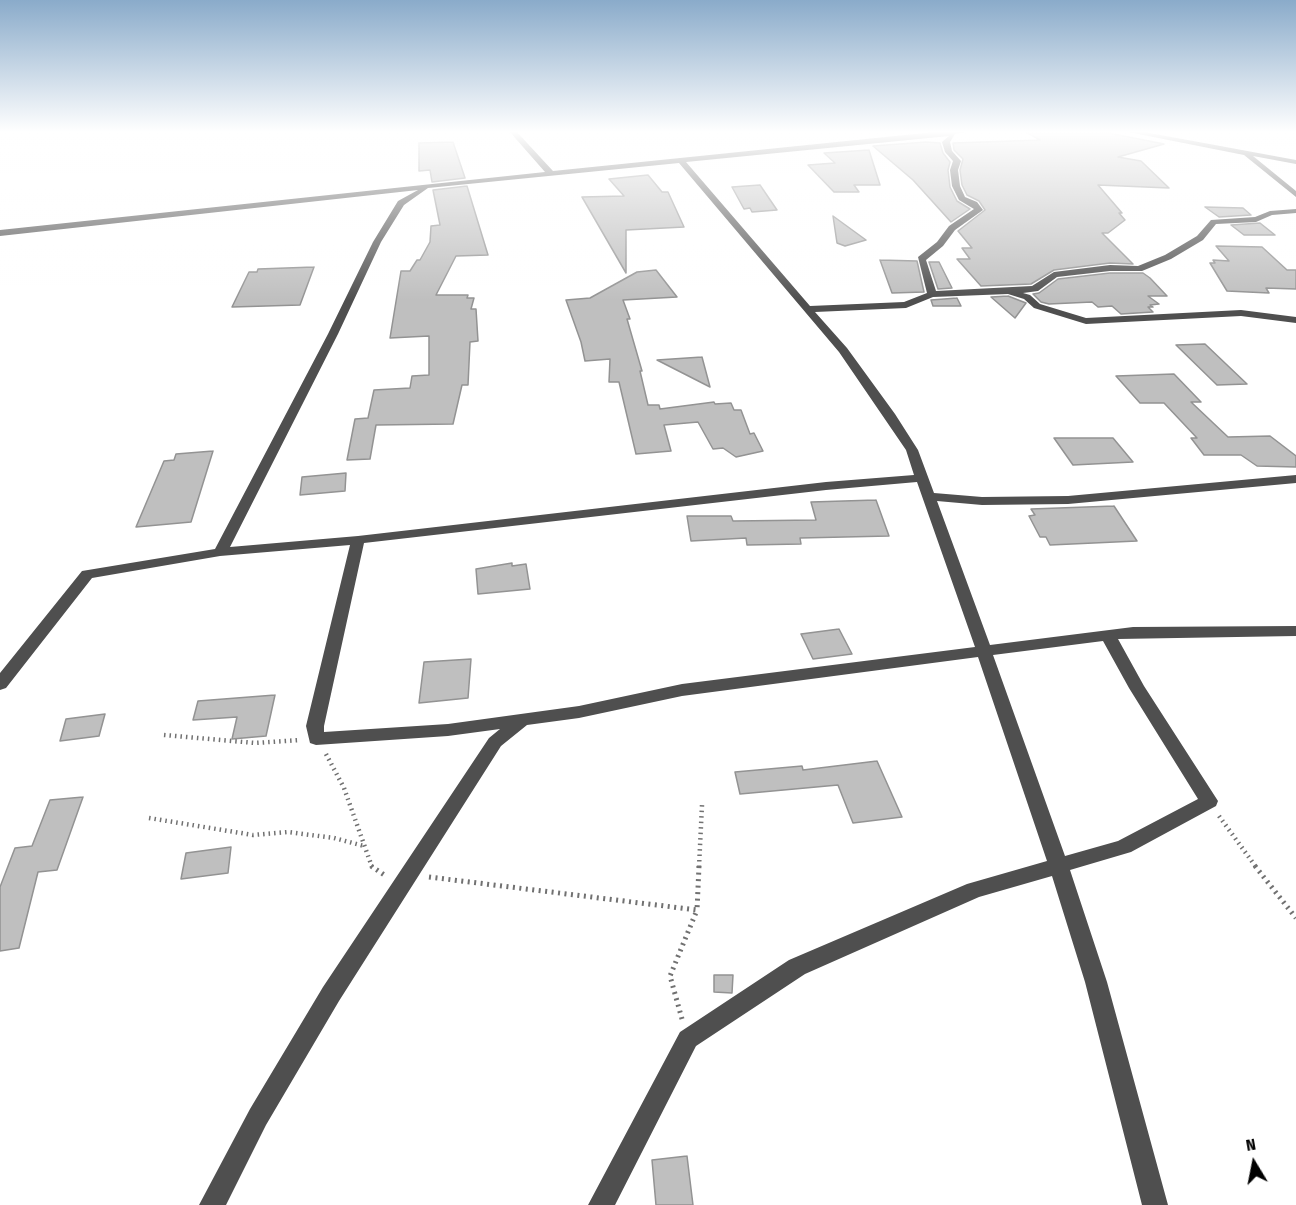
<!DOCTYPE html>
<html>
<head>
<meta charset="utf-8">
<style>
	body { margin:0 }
	#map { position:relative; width:1296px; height:1205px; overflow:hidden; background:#fff; font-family:"Fira Sans Condensed",sans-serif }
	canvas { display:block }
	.north { position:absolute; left:1224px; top:1133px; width:60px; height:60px; -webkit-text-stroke:4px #fff; paint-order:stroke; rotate:350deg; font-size:16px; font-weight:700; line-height:24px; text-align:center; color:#000 }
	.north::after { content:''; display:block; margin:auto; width:21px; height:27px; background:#000; clip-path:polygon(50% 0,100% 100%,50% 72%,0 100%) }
</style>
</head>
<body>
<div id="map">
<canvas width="1296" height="1205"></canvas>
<div class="north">N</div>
</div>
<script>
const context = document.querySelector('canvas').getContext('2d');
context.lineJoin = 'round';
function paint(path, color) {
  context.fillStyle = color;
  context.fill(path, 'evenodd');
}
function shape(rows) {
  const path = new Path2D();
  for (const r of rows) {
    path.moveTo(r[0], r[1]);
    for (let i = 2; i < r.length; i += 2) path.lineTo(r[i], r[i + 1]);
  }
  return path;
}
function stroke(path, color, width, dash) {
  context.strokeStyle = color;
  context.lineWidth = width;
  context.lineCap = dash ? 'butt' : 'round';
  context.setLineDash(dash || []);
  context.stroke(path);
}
const building = shape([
	[1024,131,1099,131,1164,144,1118,157,1141,161,1169,188,1098,185,1122,213,1119,213,1125,220,1108,233,1102,233,1133,264,1110,263,1054,270,1031,284,981,286,957,259,970,259,962,248,972,248,958,231,985,210,979,201,967,195,962,185,960,170,963,159,954,150,953,143,1040,140,1024,131],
	[453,142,465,178,432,182,430,170,419,171,419,143,453,142],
	[926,142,940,143,943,153,950,162,948,170,950,187,957,201,970,209,951,222,913,180,873,146,926,142],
	[869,150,880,185,854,185,859,192,834,192,808,165,835,163,824,153,869,150],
	[648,175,662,192,668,192,684,227,626,230,626,273,582,197,624,196,609,179,648,175],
	[760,185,777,210,752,212,750,208,744,209,732,187,760,185],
	[467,186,488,255,456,256,436,295,468,295,467,298,474,298,471,309,476,309,478,341,470,342,468,385,462,385,453,424,376,425,370,459,347,460,355,419,368,418,374,390,410,388,412,376,429,375,429,336,390,338,401,271,410,271,417,260,420,260,430,242,431,226,440,225,433,190,467,186],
	[1205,207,1243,208,1251,215,1219,217,1205,207],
	[833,216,866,240,845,246,837,243,833,216],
	[1260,223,1275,235,1244,235,1231,225,1260,223],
	[1216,246,1262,247,1287,270,1296,270,1296,289,1266,288,1269,293,1227,291,1210,263,1215,263,1213,260,1229,261,1216,246],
	[880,260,917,261,924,292,892,293,880,260],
	[929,262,939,262,952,288,938,289,929,262],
	[314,267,300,305,232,307,249,272,257,272,258,269,314,267],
	[656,270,677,297,623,300,630,319,627,319,642,371,640,371,648,405,659,405,660,409,714,402,715,404,731,403,734,410,741,410,750,434,754,433,763,451,736,457,723,448,713,449,698,422,664,425,671,451,636,454,619,382,609,382,610,359,585,361,581,342,566,300,590,298,637,272,656,270],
	[1110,273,1143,273,1150,278,1167,296,1148,296,1159,304,1150,305,1153,307,1148,307,1153,312,1121,314,1112,306,1098,307,1092,302,1049,304,1041,302,1033,294,1039,293,1058,279,1110,273],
	[1008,296,1026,303,1015,318,991,297,1008,296],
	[957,298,961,306,933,306,931,300,957,298],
	[1205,344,1247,384,1217,385,1176,345,1205,344],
	[702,357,710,387,657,360,702,357],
	[1174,374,1201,402,1191,402,1228,437,1270,436,1296,456,1296,467,1257,466,1241,455,1204,455,1191,438,1197,438,1164,403,1140,403,1116,376,1174,374],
	[1054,438,1113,438,1133,462,1073,465,1054,438],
	[213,451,191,522,136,527,164,461,174,460,176,454,213,451],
	[346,473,345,491,300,495,302,477,346,473],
	[876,500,889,536,800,538,801,544,747,545,746,538,691,541,687,516,731,516,733,521,816,520,811,502,876,500],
	[1114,506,1137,541,1050,545,1046,537,1040,537,1029,516,1035,515,1031,509,1114,506],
	[512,563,512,566,526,564,530,589,478,594,476,569,512,563],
	[839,629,852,654,813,659,801,634,839,629],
	[471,659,468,698,419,703,424,662,471,659],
	[275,695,266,736,232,739,237,717,193,720,198,701,275,695],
	[105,714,99,736,60,741,66,719,105,714],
	[877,761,902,817,853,823,838,785,740,794,735,772,802,766,803,770,877,761],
	[83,797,57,870,38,872,19,948,0,951,0,887,15,848,32,846,50,800,83,797],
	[231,847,228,873,181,879,186,853,231,847],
	[714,975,733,975,732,993,714,992,714,975],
	[687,1156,693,1205,656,1205,652,1160,687,1156]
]);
const pathFar1 = shape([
	[164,735,255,743,300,740],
	[326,754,344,788,372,867],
	[1219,816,1256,867],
	[149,818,253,835,288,832,334,838,364,846],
	[699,867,702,805]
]);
const path = shape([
	[371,866,386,876],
	[1255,866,1296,918],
	[429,877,697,910,699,866],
	[682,1019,670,976,697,910]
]);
const minor = shape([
	[509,131,516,131,553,171,944,131,971,131,955,134,950,142,952,151,961,161,958,170,960,186,965,197,977,202,983,210,955,230,943,246,926,260,936,291,1032,286,1054,272,1110,265,1138,266,1165,255,1197,236,1211,220,1255,217,1270,211,1296,209,1296,213,1272,215,1256,222,1216,224,1203,240,1171,259,1142,271,1110,271,1057,277,1038,291,1023,293,1030,295,1040,304,1086,318,1241,310,1296,317,1296,323,1241,316,1086,324,1034,308,1024,299,1008,294,933,297,906,308,815,312,847,348,895,414,918,450,934,493,982,497,1068,496,1296,475,1296,483,1068,504,982,505,937,501,990,645,1133,627,1296,626,1296,636,1118,639,1144,686,1218,801,1216,806,1131,852,1070,870,1107,982,1168,1205,1142,1205,1085,982,1052,876,979,897,805,974,696,1046,615,1205,588,1205,680,1032,789,960,967,884,1047,861,978,657,682,696,579,718,527,725,501,746,339,1001,266,1125,226,1205,199,1205,250,1109,323,987,489,738,500,729,448,736,316,745,310,743,306,726,350,545,220,556,92,578,6,688,0,690,0,673,82,571,215,549,328,334,373,242,398,201,418,190,0,236,0,230,545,172,509,131],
	[949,136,942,142,945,152,953,161,950,170,952,186,959,200,974,209,949,226,937,242,918,257,927,293,904,302,810,306,686,162,949,136],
	[679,163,839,352,906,450,914,475,826,482,358,536,230,547,338,334,381,242,404,205,428,188,679,163],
	[917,482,975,647,682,684,579,706,448,724,324,732,324,726,364,543,826,490,917,482],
	[1103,641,1129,688,1198,799,1118,841,1065,856,993,655,1103,641],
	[1123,131,1139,131,1296,160,1296,164,1253,156,1296,191,1296,197,1244,155,1123,131]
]);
paint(building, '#bfbfbf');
stroke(building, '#939393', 1.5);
stroke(pathFar1, '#717171', 4.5, [1.5, 4]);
stroke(path, '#717171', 5, [2, 4.5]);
paint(minor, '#4f4f4f');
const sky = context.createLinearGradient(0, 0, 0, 300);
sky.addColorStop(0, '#8aabca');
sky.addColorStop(0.44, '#fff');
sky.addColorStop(1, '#ffffff00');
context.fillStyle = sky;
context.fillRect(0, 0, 1296, 300);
</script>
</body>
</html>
